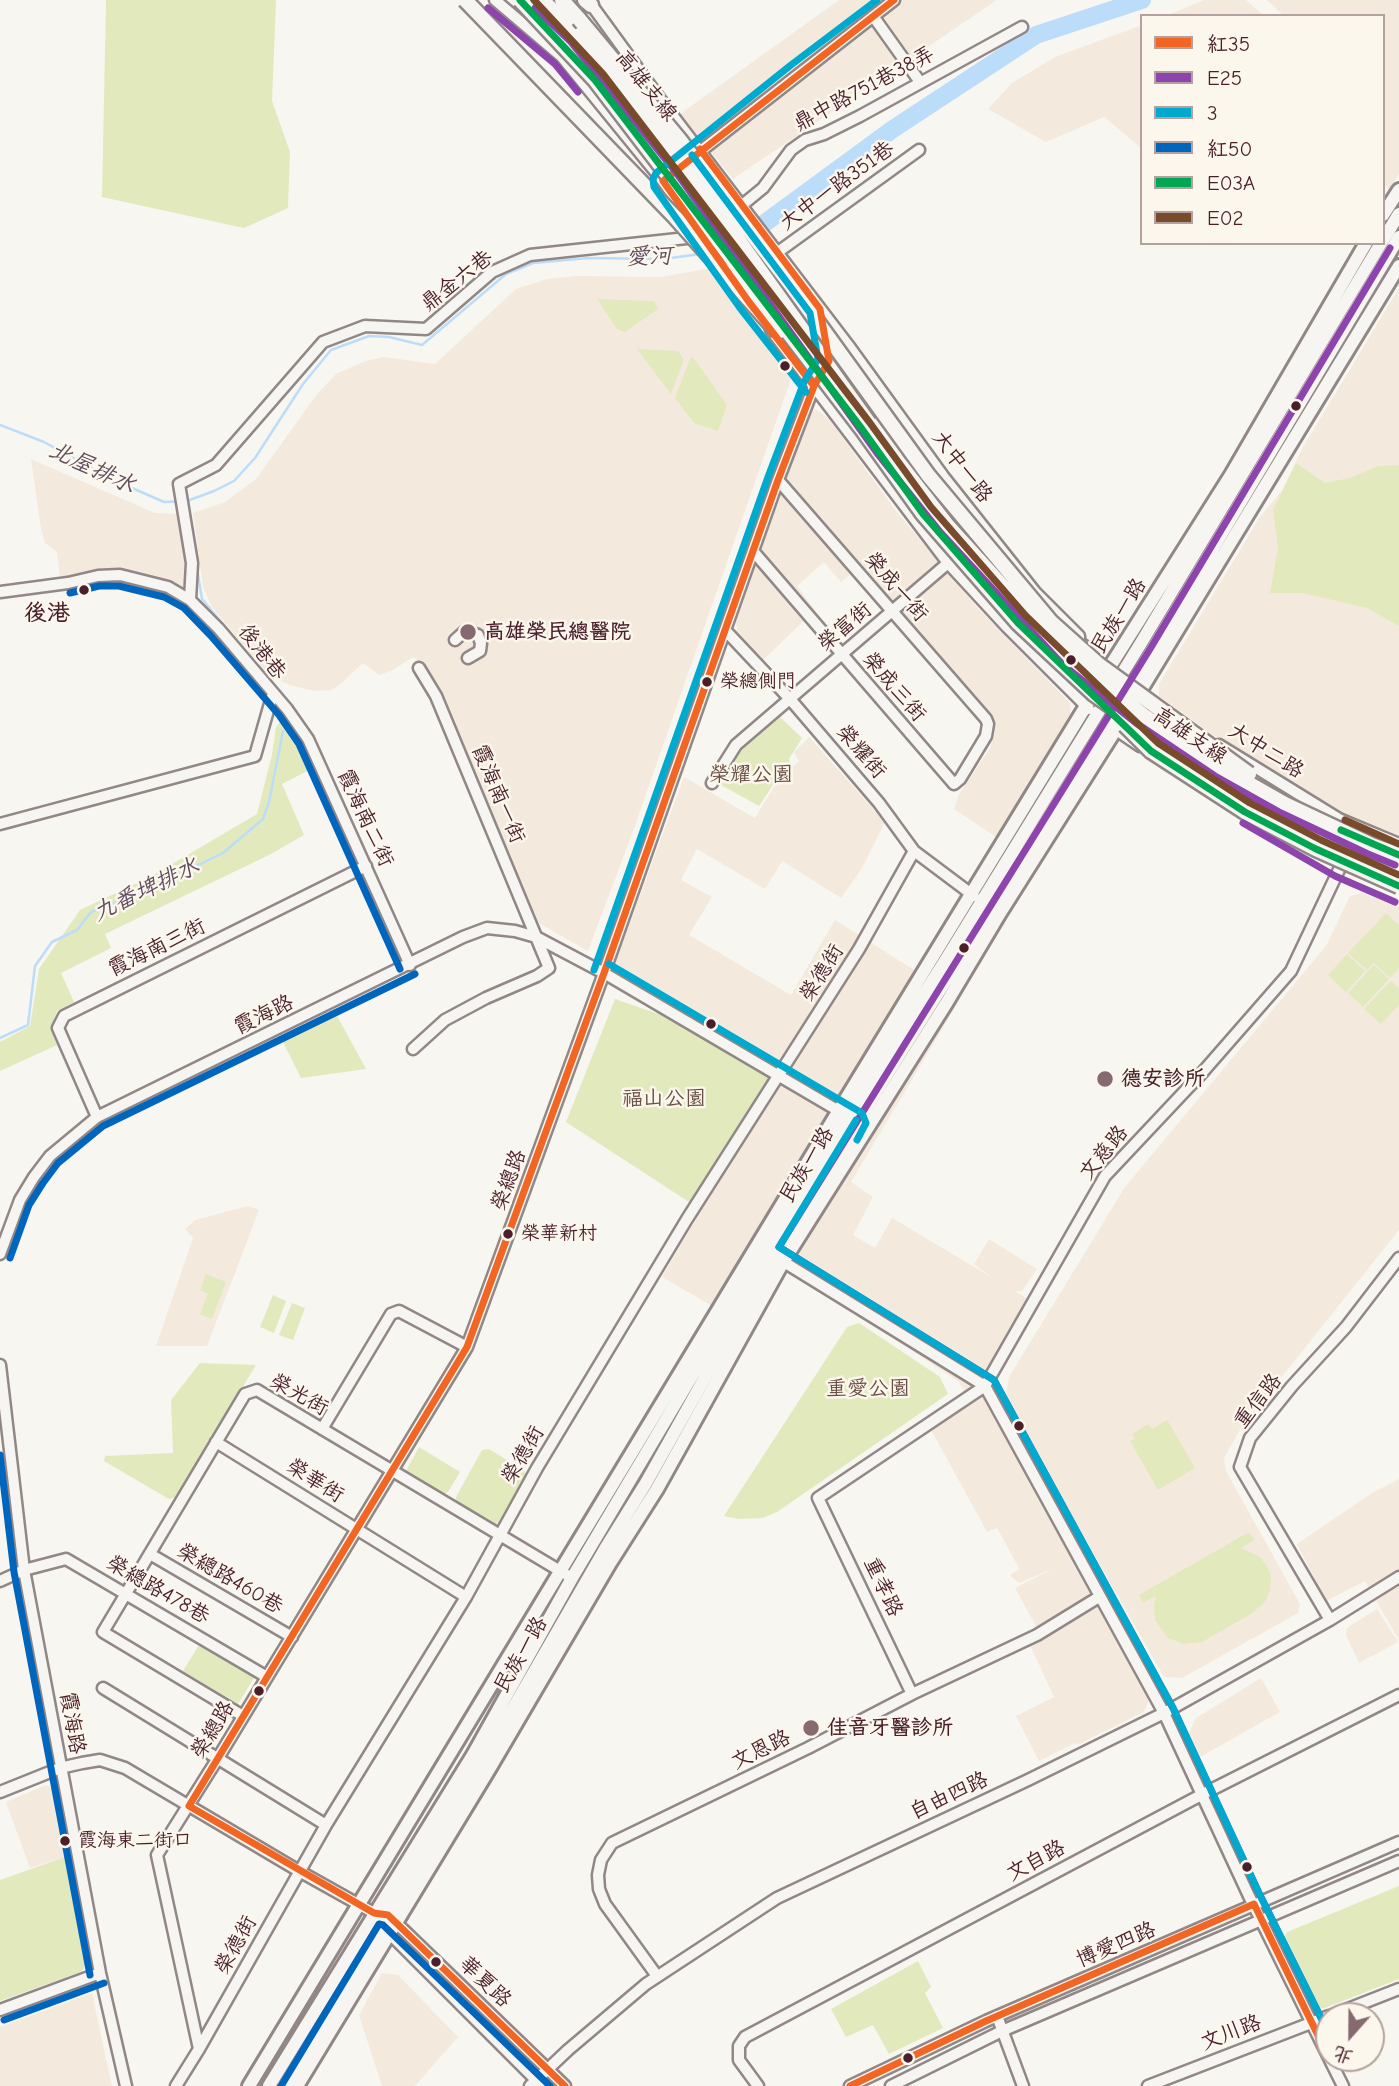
<!DOCTYPE html>
<html>
<head>
<meta charset="utf-8">
<style>
	body { margin:0 }
	#map { position:relative; width:1399px; height:2086px; overflow:hidden; background:#f8f6f0; font-family:"Comic Neue","LXGW WenKai TC",sans-serif }
	canvas { display:block }
	.legend { position:absolute; left:1140px; top:14px; width:245px; height:231px; box-sizing:border-box; background:#fbf7ec; border:2px solid #b4a19f; margin:0; padding:9px 12px; list-style:none; font-size:21px; color:#4a1f2b }
	.legend li { display:flex; align-items:center; gap:14px; height:35px }
	.legend b { width:35px; border:2px solid #b4a19f }
	.north { position:absolute; left:1315px; top:2002px; width:70px; height:70px; box-sizing:border-box; background:#fbf7ec; border:2px solid #b4a19f; border-radius:50%; rotate:201deg; font-size:19px; font-weight:700; line-height:28px; text-align:center; color:#4a1f2b }
	.north::after { content:''; display:block; margin:auto; width:24px; height:32px; background:#876a70; clip-path:polygon(50% 0,100% 100%,50% 72%,0 100%) }
</style>
</head>
<body>
<div id="map">
<canvas width="1399" height="2086"></canvas>
<ul class="legend">
<li><b style="height:9px;background:#f26522"></b>紅35</li>
<li><b style="height:9px;background:#8e44ad"></b>E25</li>
<li><b style="height:9px;background:#00a9ce"></b>3</li>
<li><b style="height:9px;background:#0065bd"></b>紅50</li>
<li><b style="height:9px;background:#00a651"></b>E03A</li>
<li><b style="height:9px;background:#7a4b2a"></b>E02</li>
</ul>
<div class="north">北</div>
</div>
<script>
const context = document.querySelector('canvas').getContext('2d');
context.lineJoin = 'round';
function paint(path, color) {
  context.fillStyle = color;
  context.fill(path, 'evenodd');
}
function shape(rows) {
  const path = new Path2D();
  for (const r of rows) {
    path.moveTo(r[0], r[1]);
    for (let i = 2; i < r.length; i += 2) path.lineTo(r[i], r[i + 1]);
  }
  return path;
}
function stroke(path, color, width, dash) {
  context.strokeStyle = color;
  context.lineWidth = width;
  context.lineCap = dash ? 'butt' : 'round';
  context.setLineDash(dash || []);
  context.stroke(path);
}
function label(font, color, halo, rows, align = 'center') {
  context.font = font + ' "Comic Neue","LXGW WenKai TC",sans-serif';
  context.lineWidth = 5;
  context.setLineDash([]);
  context.textBaseline = 'middle';
  context.strokeStyle = halo;
  context.fillStyle = color;
  for (const [text, x, y, turn = 0] of rows) {
    context.save();
    context.translate(x, y);
    context.rotate((+turn || 0) * Math.PI / 180);
    context.textAlign = isNaN(turn) ? turn : align;
    if (halo) context.strokeText(text, 0, 0);
    context.fillText(text, 0, 0);
    context.restore();
  }
}
const built = shape([
	[839,0,997,0,733,179,680,114],
	[1204,0,1246,0,1264,16,1166,16],
	[1267,0,1399,0,1399,174,1389,191,1383,179,1383,16,1284,16],
	[1142,25,1142,149,1104,117,1046,142,988,109,1012,83,1055,57],
	[711,268,791,379,632,834,588,951,537,922,446,703,435,680,424,666,413,657,393,670,379,675,363,663,338,686,331,690,314,691,290,685,269,676,212,607,203,587,193,513,225,502,256,479,317,394,336,374,365,361,384,357,435,364,516,289,547,279,575,276,661,277],
	[1399,288,1399,837,1324,804,1256,766,1159,696,1159,684,1260,517,1283,489,1303,447],
	[817,410,829,419,896,511,975,605,1070,703,1071,722,999,839,954,809,958,796,990,748,995,733,994,721,858,568,841,582,824,562,797,586,815,610,761,662,738,636,736,622,809,412],
	[31,459,155,513,180,514,187,565,186,592,160,578,123,571,60,577,57,552,45,543,41,529],
	[809,737,885,822,862,868,841,898,782,861,765,889,697,849,681,880,712,897,689,935,791,995,835,920,960,999,851,1182,873,1197,853,1235,875,1248,892,1218,993,1278,974,1264,989,1239,1037,1269,1022,1291,1015,1291,1029,1300,983,1377,1149,1700,1144,1712,1077,1745,1075,1743,1039,1761,1016,1716,1054,1697,1030,1645,1042,1637,1015,1588,1054,1568,1019,1583,1010,1575,1018,1570,1020,1570,997,1528,987,1532,986,1530,930,1428,969,1401,959,1382,842,1304,767,1259,733,1318,662,1277,783,1073,618,975,616,960,684,777,755,818,779,779,799,761,794,752],
	[1362,893,1399,906,1399,1230,1241,1428,1224,1458,1226,1471,1300,1604,1298,1613,1182,1678,1164,1677,1055,1486,1006,1396,1009,1377,1125,1187,1326,946,1350,896],
	[248,1206,259,1210,207,1346,156,1346,193,1238,185,1229,195,1220],
	[1399,1479,1399,1640,1365,1581,1326,1601,1297,1544,1372,1493],
	[1377,1609,1398,1642,1359,1663,1346,1635,1347,1628],
	[1261,1678,1280,1712,1200,1757,1188,1735,1196,1718],
	[46,1785,57,1791,68,1856,30,1868,6,1802],
	[382,1973,398,1975,458,2037,415,2086,382,2086,359,2015],
	[92,1993,112,2086,0,2086,0,2027]
]);
const green = shape([
	[106,0,276,0,272,101,290,152,288,208,244,228,102,197],
	[597,299,654,301,658,309,625,332,617,329],
	[637,349,678,351,684,360,671,394],
	[693,357,727,405,718,431,694,423,675,398,690,359],
	[1296,463,1325,483,1350,478,1378,466,1399,465,1399,626,1367,608,1302,593,1270,593,1278,548,1273,510],
	[780,717,802,738,789,759,791,765,775,782,759,806,721,785,732,759],
	[281,721,293,732,313,768,282,784,304,835,269,855,105,934,111,948,61,973,74,1002,57,1011,51,1028,57,1045,0,1071,0,1042,30,1026,39,969,80,910,150,877,257,814,272,755,276,727],
	[1386,913,1399,925,1399,968,1390,978,1374,963,1367,970,1348,953],
	[1347,954,1365,971,1346,992,1328,975],
	[1374,965,1389,979,1363,1007,1348,993],
	[1391,981,1399,988,1399,1005,1381,1024,1364,1009],
	[615,999,667,1017,773,1076,689,1202,566,1122],
	[335,1012,366,1069,301,1078,281,1038],
	[206,1274,226,1282,212,1319,200,1314,208,1294,200,1290],
	[273,1295,286,1301,274,1333,260,1327],
	[292,1303,305,1308,293,1340,279,1335],
	[859,1323,940,1377,948,1394,777,1512,763,1518,738,1519,724,1516,847,1327],
	[200,1363,256,1365,176,1497,169,1499,104,1461,105,1456,173,1453,171,1400],
	[1167,1420,1195,1468,1158,1490,1130,1441,1135,1439,1132,1434,1148,1424,1152,1429],
	[419,1447,460,1472,448,1492,441,1496,406,1474,407,1469],
	[489,1449,525,1471,527,1479,502,1522,493,1525,456,1504,456,1497,482,1450],
	[1249,1532,1254,1540,1241,1548,1260,1557,1268,1568,1271,1576,1270,1590,1265,1602,1251,1614,1202,1642,1184,1644,1168,1638,1155,1620,1154,1607,1156,1596,1143,1603,1139,1595],
	[202,1640,257,1673,238,1704,183,1671],
	[68,1856,85,1966,81,1972,0,2001,0,1880],
	[1399,1886,1399,1979,1322,2009,1311,2004,1282,1942,1287,1932],
	[918,1961,931,1987,925,1993,943,2028,889,2054,873,2025,846,2037,831,2009]
]);
const stream = shape([
	[0,425,44,442,116,481,164,502,187,501,214,491,234,481,255,458,303,384,331,350,369,336,389,337,422,345,506,274,533,263,589,258,664,259,700,254],
	[196,563,202,599,267,677],
	[0,1038,28,1025,35,966,52,942,77,930,91,912,143,892,223,853,263,819,269,802,283,731]
]);
const river = shape([
	[743,239,893,129,1036,35,1142,0]
]);
const minor = shape([
	[495,0,562,57,663,181,712,250],
	[588,0,660,99,848,345,943,476,1035,592,1079,636,1079,642,1086,647],
	[873,16,920,82],
	[671,164,753,276],
	[666,178,894,0],
	[741,206,763,188,791,150,805,140,824,134,860,116,1022,27],
	[778,252,919,150],
	[771,330,948,563,1007,627,1089,709],
	[868,411,905,461],
	[753,551,954,784,960,779,986,736,988,724,986,719,778,480],
	[0,592,68,583,98,576,120,575,168,587,190,600,219,629,287,709,308,739,410,965],
	[190,600,192,563,179,484,216,465,323,342,365,326,426,329,492,272,530,255,696,237],
	[725,630,790,699,879,803,914,851,974,896],
	[455,640,465,631,478,635,481,643,480,651,468,658],
	[1112,727,1140,746],
	[1219,745,1339,819,1399,844],
	[712,783,736,745,948,563],
	[0,824,255,756,273,693],
	[1373,868,1399,877],
	[413,1049,445,1020,486,998,537,976,549,968,436,696,419,668],
	[97,1117,58,1028,64,1016,366,866],
	[0,1254,20,1200,34,1177,50,1156,97,1117,463,937,487,928,515,931,536,937,604,973,844,1114],
	[779,1259,985,1386,1164,1713,1249,1896,1329,2058],
	[0,1365,24,1570,100,1973,126,2086],
	[322,1429,391,1314,399,1311,467,1347],
	[216,1442,466,1597],
	[150,1554,292,1637],
	[0,1581,24,1570,66,1559,267,1677],
	[1330,1620,1240,1467,1250,1438,1292,1386,1346,1327,1399,1258],
	[103,1688,326,1825],
	[912,1694,818,1498,985,1386,1105,1176,1201,1074,1291,971,1345,857],
	[243,1716,103,1632,245,1394,257,1390,572,1578],
	[0,1792,60,1768,82,1763,100,1760,125,1768,299,1871,374,1913,388,1915,565,2086],
	[386,1930,542,2086],
	[657,1976,605,1904,599,1889,598,1875,601,1860,612,1843,808,1748,912,1694,1037,1635,1099,1597],
	[0,2010,100,1973],
	[997,2016,1023,2086],
	[1330,2016,1399,1989],
	[199,2049,157,1855,218,1758,467,1347,604,973,778,480,814,386,823,371],
	[1329,2058,1343,2086],
	[176,2086,199,2049,326,1825,466,1597,537,1468,687,1219,859,949,914,851],
	[530,2086,568,2050,646,1984,777,1898,1028,1780,1164,1713,1330,1620,1399,1577],
	[758,2086,739,2060,739,2046,745,2037,1203,1794,1399,1695],
	[850,2086,986,2021,1399,1842],
	[891,2086,1002,2031,1399,1861],
	[1148,2086,1329,2016]
]);
const major = shape([
	[1383,215,1399,190],
	[1383,240,1399,214],
	[249,2086,830,1125,1111,665,1231,475,1366,243],
	[269,2086,473,1755,572,1578,838,1130,945,961,1141,643,1381,243],
	[284,2086,482,1762,605,1549,646,1483,773,1256,1133,682,1399,237],
	[297,2086,488,1771,610,1563,657,1489,783,1262,947,1002,1000,913,1142,688,1399,266]
]);
const highway = shape([
	[542,0,579,35],
	[562,0,579,19],
	[585,0,591,5],
	[540,16,562,32,614,91,668,161],
	[938,501,971,536]
]);
const highwayBridge = shape([
	[465,0,675,217,778,332],
	[520,0,595,80,862,429,923,514,1018,623,1094,694,1193,764,1283,818,1365,857,1399,869],
	[579,19,679,139,790,284,928,475,1051,622,1099,665,1249,774],
	[579,35,683,165,730,228,869,423],
	[896,459,948,526,1026,612,1070,657,1143,715,1220,767,1285,804,1372,845,1399,855],
	[1125,725,1151,751,1245,812,1316,849,1399,886]
]);
const bus1 = shape([
	[814,386,749,302,663,181,894,0],
	[189,1806,467,1347,604,973,778,480,814,386,829,361,820,309,700,149],
	[189,1806,374,1913,388,1915,565,2086],
	[850,2086,986,2021,1254,1904,1329,2058]
]);
const bus2 = shape([
	[488,8,555,64,578,92],
	[535,8,571,42,675,171,877,453,940,532,1062,664,1136,723,1215,776,1281,813,1368,854,1395,865],
	[1243,823,1335,876,1395,902],
	[1329,2034,1258,1891,1173,1708,994,1380,779,1247,1150,649,1390,248]
]);
const bus3 = shape([
	[806,392,740,308,654,187,653,179,656,173,791,65,877,0],
	[609,964,862,1113,866,1123,857,1140],
	[594,970,768,477,804,382,818,359,810,313,692,155],
	[856,1120,779,1247,994,1380,1173,1708,1258,1891,1329,2034]
]);
const bus4 = shape([
	[70,593,99,586,119,586,164,597,184,608,211,636,279,715,299,744,400,969],
	[10,1258,29,1205,43,1183,58,1163,103,1126,415,974],
	[0,1455,14,1572,90,1975],
	[4,2020,104,1983],
	[281,2086,379,1924,383,1925,550,2086]
]);
const bus5 = shape([
	[520,0,595,80,862,429,923,514,1018,623,1151,751,1245,812,1316,849,1399,886],
	[1341,830,1399,855]
]);
const bus6 = shape([
	[534,0,603,74,870,423,931,507,1026,616,1158,743,1250,803,1321,840,1399,875],
	[1345,820,1399,844]
]);
const markers = [
	[785,366,6,"#4a1f2b"],
	[1296,406,6,"#4a1f2b"],
	[84,590,6,"#4a1f2b"],
	[468,632,9,"#876a70"],
	[1071,660,6,"#4a1f2b"],
	[707,682,6,"#4a1f2b"],
	[964,948,6,"#4a1f2b"],
	[711,1024,6,"#4a1f2b"],
	[1105,1079,9,"#876a70"],
	[508,1234,6,"#4a1f2b"],
	[1019,1426,6,"#4a1f2b"],
	[259,1691,6,"#4a1f2b"],
	[811,1728,9,"#876a70"],
	[65,1841,6,"#4a1f2b"],
	[1247,1867,6,"#4a1f2b"],
	[436,1962,6,"#4a1f2b"],
	[908,2058,6,"#4a1f2b"]
];
const busNames = [
	["榮總側門",720,682],
	["榮華新村",521,1234],
	["霞海東二街口",78,1841]
];
const streetNames = [
	["高雄支線",646,86,51],
	["鼎中路751巷38弄",864,89,-28],
	["大中一路351巷",837,186,-36],
	["鼎金六巷",457,281,-38],
	["大中一路",962,467,53],
	["榮成一街",896,587,49],
	["民族一路",1119,616,-58],
	["榮富街",845,627,-40],
	["後港巷",262,652,52],
	["榮成三街",894,687,49],
	["高雄支線",1190,736,34],
	["大中二路",1266,751,32],
	["榮耀街",861,752,49],
	["霞海南一街",498,794,67],
	["霞海南二街",365,818,65],
	["霞海南三街",157,948,-26],
	["榮德街",822,973,-58],
	["霞海路",264,1015,-26],
	["文慈路",1104,1153,-51],
	["民族一路",807,1165,-59],
	["榮總路",509,1180,-70],
	["榮光街",299,1395,29],
	["重信路",1258,1401,-52],
	["榮德街",523,1455,-60],
	["榮華街",315,1481,32],
	["榮總路460巷",230,1579,30],
	["重孝路",883,1587,65],
	["榮總路478巷",158,1590,30],
	["民族一路",521,1655,-60],
	["霞海路",72,1723,80],
	["榮總路",213,1730,-59],
	["文恩路",761,1750,-26],
	["自由四路",949,1796,-25],
	["文自路",1036,1861,-28],
	["榮德街",236,1945,-61],
	["博愛四路",1116,1945,-23],
	["華夏路",485,1982,44],
	["文川路",1231,2033,-21]
];
const poiNames = [
	["高雄榮民總醫院",484,632],
	["德安診所",1121,1079],
	["佳音牙醫診所",827,1728]
];
const parkNames = [
	["榮耀公園",751,775],
	["福山公園",664,1099],
	["重愛公園",868,1389]
];
const waterNames = [
	["愛河",649,257,-2],
	["北屋排水",92,468,25],
	["九番埤排水",146,890,-26]
];
const neighbourhoodNames = [
	["後港",47,613]
];
paint(built, '#f3eadd');
paint(green, '#e2e9bd');
stroke(stream, '#bcddfa', 2.5);
stroke(river, '#bcddfa', 18);
stroke(minor, '#918787', 15);
stroke(major, '#918787', 18);
stroke(highway, '#918787', 19);
stroke(minor, '#f6f5f1', 10);
stroke(major, '#f6f5f1', 12);
stroke(highway, '#f6f5f1', 14);
stroke(highwayBridge, '#918787', 19, []);
stroke(highwayBridge, '#f6f5f1', 14);
stroke(bus1, '#f26522', 7);
stroke(bus2, '#8e44ad', 7);
stroke(bus3, '#00a9ce', 7);
stroke(bus4, '#0065bd', 7);
stroke(bus5, '#00a651', 7);
stroke(bus6, '#7a4b2a', 7);
for (const [x, y, r, color] of markers) {
  const dot = new Path2D();
  dot.arc(x, y, r, 0, 2 * Math.PI);
  context.fillStyle = color;
  context.fill(dot);
  stroke(dot, '#fbf7ec', 2.5);
}
label('19px', '#4a1f2b', '#fbf7ec', busNames, 'left');
label('21px', '#4a1f2b', '#fbf7ec', streetNames);
label('bold 21px', '#4a1f2b', '#fbf7ec', poiNames, 'left');
label('21px', '#6c4f45', '#fbf7ec', parkNames);
label('italic 23px', '#604c60', '#fbf7ec', waterNames);
label('bold 23px', '#4a1f2b', '#fbf7ec', neighbourhoodNames);
</script>
</body>
</html>
